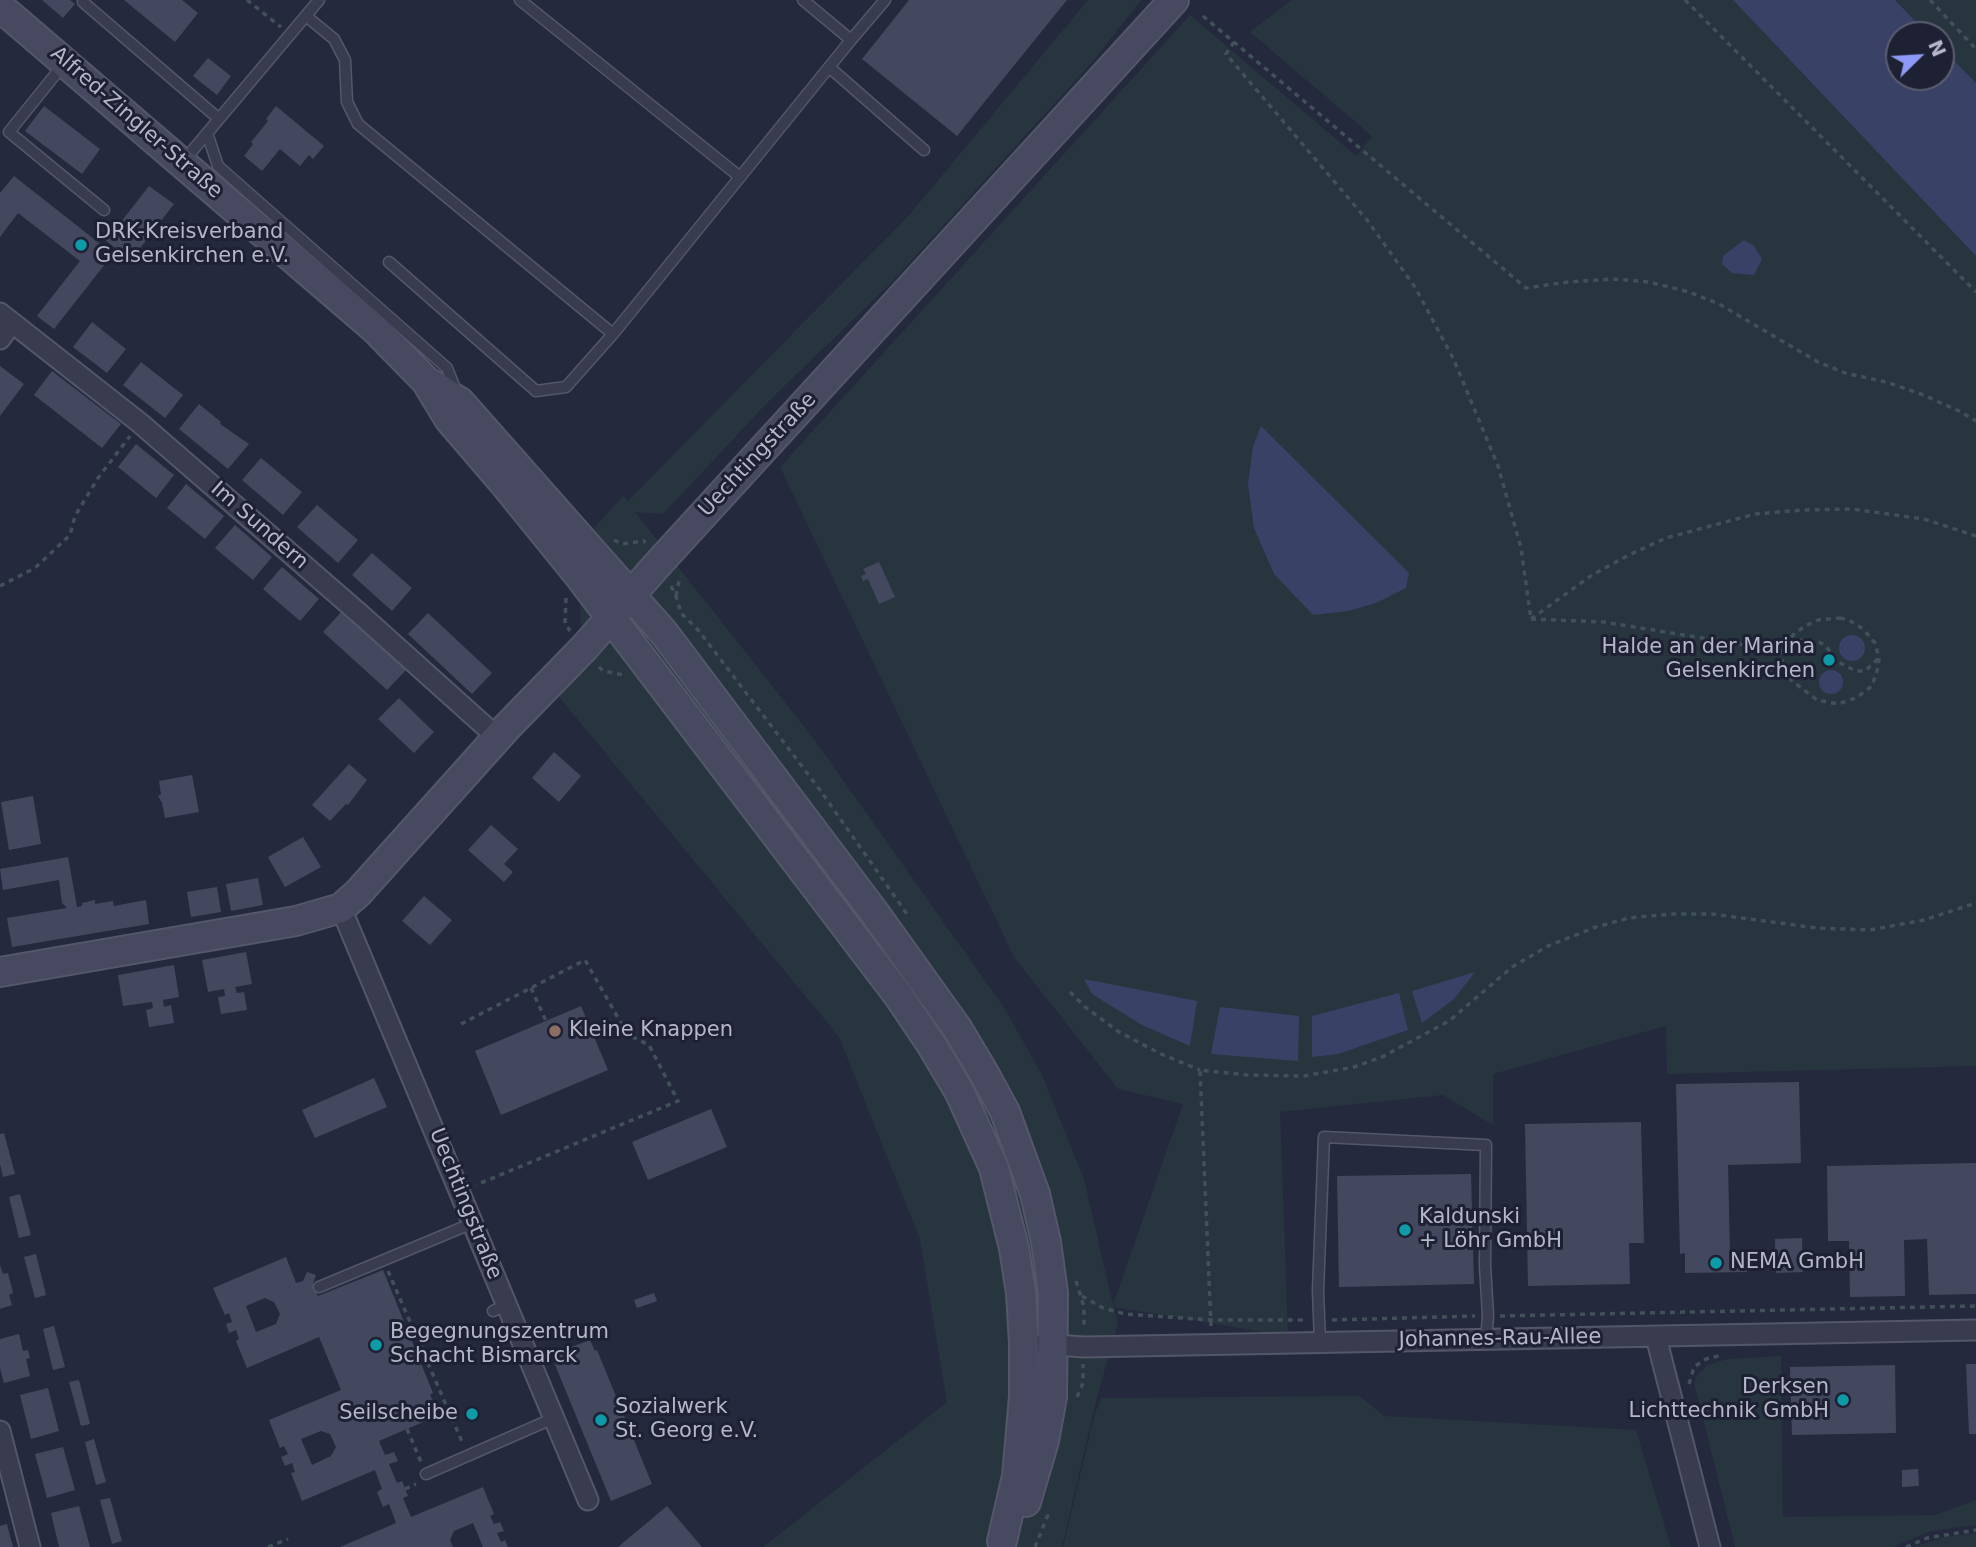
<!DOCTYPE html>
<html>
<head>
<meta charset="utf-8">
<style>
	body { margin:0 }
	#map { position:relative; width:1976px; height:1547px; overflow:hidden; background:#25293e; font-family:"DejaVu Sans",sans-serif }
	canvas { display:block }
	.north { position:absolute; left:1885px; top:21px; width:70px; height:70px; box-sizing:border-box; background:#1e2133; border:2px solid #5a5d6f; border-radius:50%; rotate:66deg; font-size:19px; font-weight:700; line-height:28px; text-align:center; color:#b5b7c9 }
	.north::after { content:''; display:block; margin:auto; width:24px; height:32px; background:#8d99f6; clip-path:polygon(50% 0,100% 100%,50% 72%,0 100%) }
</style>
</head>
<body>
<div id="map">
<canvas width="1976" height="1547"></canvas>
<div class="north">N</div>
</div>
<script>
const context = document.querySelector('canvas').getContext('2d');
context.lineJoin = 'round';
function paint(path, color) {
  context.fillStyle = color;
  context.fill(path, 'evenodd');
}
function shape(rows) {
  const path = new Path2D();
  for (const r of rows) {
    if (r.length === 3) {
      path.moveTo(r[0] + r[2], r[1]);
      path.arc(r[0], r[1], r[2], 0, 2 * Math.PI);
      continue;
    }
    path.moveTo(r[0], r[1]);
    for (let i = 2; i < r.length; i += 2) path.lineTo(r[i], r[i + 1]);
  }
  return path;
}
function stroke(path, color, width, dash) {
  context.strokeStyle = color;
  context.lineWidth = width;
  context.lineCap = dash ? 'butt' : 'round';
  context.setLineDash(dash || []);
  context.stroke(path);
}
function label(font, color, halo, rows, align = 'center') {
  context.font = font + ' "DejaVu Sans",sans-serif';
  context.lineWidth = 6;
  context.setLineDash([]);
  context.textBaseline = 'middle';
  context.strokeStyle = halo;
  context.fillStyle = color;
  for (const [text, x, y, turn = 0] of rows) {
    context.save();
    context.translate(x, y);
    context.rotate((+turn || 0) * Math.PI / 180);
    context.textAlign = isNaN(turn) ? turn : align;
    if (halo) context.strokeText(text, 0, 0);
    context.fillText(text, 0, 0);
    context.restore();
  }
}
const green = shape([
	[1088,0,1141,0,1095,59,892,282,768,402,663,514,635,512,814,739,1005,1009,1042,1075,1084,1179,1113,1305,1183,1104,1118,1089,1014,957,780,467,1190,15,1356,156,1372,136,1250,32,1292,0,1733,0,1976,256,1976,1066,1667,1074,1666,1026,1493,1074,1493,1125,1443,1095,1280,1112,1288,1336,1114,1307,1118,1323,1097,1397,1062,1547,763,1547,947,1402,920,1239,839,1037,551,687,582,644,577,547,623,496,628,501,910,214],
	[1895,0,1976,0,1976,83,1941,47,1941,35,1929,35],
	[1781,1356,1783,1517,1935,1515,1976,1500,1976,1525,1931,1531,1893,1547,1735,1547,1694,1383,1697,1375,1708,1365,1727,1359],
	[1359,1396,1384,1416,1636,1430,1671,1547,1063,1547,1095,1413,1102,1398],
	[1976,1533,1976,1547,1914,1547,1944,1537]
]);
const water = shape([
	[1733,0,1895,0,1929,35,1899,35,1899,77,1941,77,1941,47,1976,83,1976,256],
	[1744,240,1754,246,1762,259,1754,275,1732,273,1722,264,1723,256],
	[1261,426,1409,573,1406,588,1376,603,1348,611,1313,615,1274,574,1254,528,1248,484,1253,447],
	[1852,648,13],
	[1831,682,12],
	[1475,972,1454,999,1422,1023,1412,991],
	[1084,979,1197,1001,1190,1046,1142,1025,1092,994],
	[1399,993,1408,1030,1338,1054,1312,1057,1312,1016],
	[1220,1007,1299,1016,1298,1061,1211,1054]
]);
const building = shape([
	[42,0,70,0,75,4,63,18],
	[124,0,182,0,198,13,175,42],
	[909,0,1067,0,957,136,862,59],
	[208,58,231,76,217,95,193,76],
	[44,106,100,149,82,174,25,131],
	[276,106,324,146,313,159,309,155,300,166,280,149,262,171,244,156,253,144,251,142,268,121,266,119],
	[14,176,113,254,54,329,37,316,80,261,18,213,0,237,0,193],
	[149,186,174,204,131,260,106,241],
	[92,322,126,349,107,373,73,347],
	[141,362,183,395,165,418,123,385],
	[0,366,24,384,0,416],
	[52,371,121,424,102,448,34,395],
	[199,404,221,422,220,424,249,444,228,469,179,429],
	[136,444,174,475,156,498,118,467],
	[261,458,302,492,283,515,242,480],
	[186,484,224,516,205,539,167,508],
	[317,505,358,540,338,563,297,527],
	[235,525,272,557,253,580,215,548],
	[372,553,412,588,392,611,352,575],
	[879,562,895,597,879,604,868,579,863,581,861,576,866,574,863,569],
	[282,567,319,599,300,621,263,589],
	[343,610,407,669,387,690,323,632],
	[428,613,492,673,472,694,408,634],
	[399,698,434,732,414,753,378,719],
	[554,752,581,776,559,802,532,778],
	[349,764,367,780,348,805,346,804,330,821,312,805],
	[192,775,199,812,165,818,162,803,158,796,161,794,159,781],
	[33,796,41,844,9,850,1,802],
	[491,825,518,849,504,864,513,872,504,882,468,850],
	[303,837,321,867,285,887,268,857],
	[68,857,77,907,82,906,82,903,95,900,95,904,113,901,114,906,146,900,149,924,12,947,7,918,67,908,62,903,59,880,3,890,0,869],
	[258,878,263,905,231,911,226,884],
	[217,887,221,912,191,917,187,892],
	[424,896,452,920,430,945,402,921],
	[246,952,252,984,235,987,237,993,244,992,247,1010,221,1014,218,997,225,996,224,989,208,992,202,960],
	[174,965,179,997,163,1000,164,1007,171,1005,174,1023,149,1027,146,1010,153,1008,152,1002,123,1006,118,975],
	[581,1006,608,1070,501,1115,475,1051],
	[374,1078,387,1107,315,1138,302,1110],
	[1799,1082,1801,1163,1728,1165,1730,1253,1746,1252,1747,1272,1685,1273,1685,1253,1680,1254,1676,1084],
	[711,1109,727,1147,648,1180,632,1142],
	[1641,1122,1644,1243,1629,1243,1630,1284,1528,1286,1525,1124],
	[4,1133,15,1174,3,1177,0,1164,0,1134],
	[1976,1163,1976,1294,1929,1295,1927,1239,1904,1240,1905,1296,1850,1297,1849,1241,1828,1241,1827,1166],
	[1471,1174,1474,1284,1339,1287,1337,1176],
	[20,1194,31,1235,19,1238,9,1197],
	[1802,1238,1803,1272,1776,1273,1775,1239],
	[36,1254,46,1295,35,1298,24,1257],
	[286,1257,296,1283,303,1281,307,1272,316,1275,313,1284,318,1296,383,1270,433,1393,430,1395,434,1403,429,1404,435,1417,379,1441,385,1455,394,1452,398,1461,389,1464,397,1483,402,1481,408,1496,403,1498,411,1517,483,1487,494,1514,490,1516,494,1524,500,1522,504,1531,497,1533,501,1542,505,1540,508,1547,483,1547,473,1523,454,1531,450,1540,453,1547,340,1547,396,1523,389,1504,383,1507,377,1492,382,1489,375,1470,302,1501,291,1473,295,1472,292,1463,285,1466,281,1457,288,1454,284,1446,280,1448,269,1420,341,1390,319,1337,247,1368,236,1341,239,1339,236,1330,229,1333,226,1324,232,1322,229,1313,225,1315,213,1288],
	[265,1298,274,1302,280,1314,276,1324,256,1332,246,1306],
	[321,1431,330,1434,336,1447,331,1456,312,1465,301,1439],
	[0,1265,3,1274,8,1273,13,1293,9,1295,12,1305,0,1309],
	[654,1293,657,1301,637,1308,634,1300],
	[54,1326,65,1367,53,1370,43,1329],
	[19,1334,23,1351,28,1350,30,1358,26,1359,30,1376,4,1383,0,1368,0,1339],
	[590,1340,595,1351,597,1350,652,1484,611,1501,551,1355],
	[1966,1364,1976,1364,1976,1434,1969,1434],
	[1895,1365,1896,1433,1792,1435,1790,1367],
	[79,1380,90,1424,81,1426,69,1382],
	[48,1388,59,1431,31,1439,20,1395],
	[94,1439,106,1482,96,1485,85,1442],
	[63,1447,75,1490,47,1498,35,1454],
	[1918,1469,1919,1486,1902,1487,1902,1470],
	[110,1498,122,1541,112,1544,100,1500],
	[79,1506,90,1547,59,1547,51,1513],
	[667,1506,702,1547,618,1547],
	[7,1524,13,1547,0,1547,0,1526]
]);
const path = shape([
	[247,0,281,27],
	[1685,0,1976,292],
	[1930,0,1976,49],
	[1203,16,1526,288,1568,282,1613,279,1649,282,1689,292,1719,304,1818,362,1845,373,1886,382,1921,394,1961,412,1976,421],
	[1234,42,1226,54,1367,220,1415,287,1454,360,1498,466,1521,548,1531,619],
	[614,540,622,544,644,541,645,543],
	[0,586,35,568,70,535,75,516,98,478,130,436],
	[671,586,676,596,681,613,699,631,820,790,907,914],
	[676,596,680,576],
	[566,598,565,623,570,631],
	[1840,618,1849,620,1863,629,1875,643,1879,658,1878,668,1872,686,1856,698,1838,704,1817,700,1791,680,1782,664,1782,651,1793,635,1805,626,1818,620,1840,618],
	[1531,619,1592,575,1629,555,1666,538,1755,514,1803,510,1852,509,1924,519,1976,536],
	[1531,619,1604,622,1782,651],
	[1789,640,1817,641,1825,645,1838,662,1856,671,1865,671,1878,659],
	[599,667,603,671,624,675],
	[531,988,546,1021],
	[1070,992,1085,1007,1119,1032,1161,1054,1200,1070],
	[461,1024,585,960,625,1030,633,1037,649,1045,678,1101,476,1185],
	[388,1271,463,1444],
	[1076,1281,1084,1307,1084,1328],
	[1082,1296,1103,1308,1125,1314,1211,1320,1307,1320],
	[1500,1316,1976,1306],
	[1332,1320,1475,1316],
	[1211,1326,1200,1070,1248,1075,1304,1076,1354,1067,1382,1057,1449,1021,1512,967,1548,946,1596,927,1629,918,1671,914,1712,914,1817,928,1870,930,1924,920,1976,903],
	[1689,1384,1694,1367,1706,1359,1722,1355],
	[1077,1397,1083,1383,1083,1364],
	[407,1429,421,1462],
	[405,1489,416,1484],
	[268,1547,288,1539],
	[1035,1547,1050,1510],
	[1906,1547,1927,1538,1976,1530]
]);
const lane = shape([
	[520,0,740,177],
	[83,2,219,119],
	[306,16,334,39,345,60,347,102,358,124,613,334,566,387,536,391,389,262],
	[851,40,885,0],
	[63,65,9,132,104,210],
	[829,67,924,150],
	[207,133,218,166,447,368,456,391],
	[182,163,319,0],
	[613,334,851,40,803,0],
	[319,1287,473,1223],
	[493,1311,507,1305],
	[1320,1343,1318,1290,1324,1137,1486,1145,1485,1265,1488,1316,1486,1340],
	[426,1474,554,1418]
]);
const street = shape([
	[0,313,140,423,360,614,498,738],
	[0,339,12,323],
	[341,908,588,1500],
	[1656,1337,1710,1547],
	[1043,1344,1084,1347,1976,1330],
	[0,1431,30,1547]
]);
const secondary = shape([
	[0,7,374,328,426,381,449,419,503,482,580,577,898,995,931,1044,959,1091,994,1168,1014,1248,1021,1293,1024,1343,1024,1397,1017,1476,1002,1541],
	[431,384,460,402,664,633,874,912,957,1028,985,1075,1005,1112,1035,1194,1046,1242,1053,1293,1052,1397,1044,1441,1026,1502],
	[0,972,296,921,341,908,358,893,507,727,584,648,658,564,1174,0]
]);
const markers = [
	[81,245,7,"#0f9aa8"],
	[1829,660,7,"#0f9aa8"],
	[555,1031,7,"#8d6e63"],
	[1405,1230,7,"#0f9aa8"],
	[1716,1263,7,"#0f9aa8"],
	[376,1345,7,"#0f9aa8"],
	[1843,1400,7,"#0f9aa8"],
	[472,1414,7,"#0f9aa8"],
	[601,1420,7,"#0f9aa8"]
];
const streetNames = [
	["Alfred-Zingler-Straße",136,123,41],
	["Uechtingstraße",758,455,-47],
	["Im Sundern",259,526,41],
	["Uechtingstraße",465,1204,68],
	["Johannes-Rau-Allee",1500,1339,-1]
];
const poiNames = [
	["DRK-Kreisverband",95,233],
	["Gelsenkirchen e.V.",95,257],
	["Halde an der Marina",1815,648,"right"],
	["Gelsenkirchen",1815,672,"right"],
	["Kleine Knappen",569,1031],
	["Kaldunski",1419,1218],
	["+ Löhr GmbH",1419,1242],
	["NEMA GmbH",1730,1263],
	["Begegnungszentrum",390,1333],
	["Schacht Bismarck",390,1357],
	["Derksen",1829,1388,"right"],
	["Lichttechnik GmbH",1829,1412,"right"],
	["Sozialwerk",615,1408],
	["St. Georg e.V.",615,1432],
	["Seilscheibe",458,1414,"right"]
];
paint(green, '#27353f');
paint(water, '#3a4166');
paint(building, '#44485f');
stroke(lane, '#545769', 13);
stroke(street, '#545769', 23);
stroke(secondary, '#545769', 32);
stroke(path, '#425159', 3.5, [5, 5]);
stroke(lane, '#393c4e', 10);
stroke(street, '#393c4e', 19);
stroke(secondary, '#474961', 28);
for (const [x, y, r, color] of markers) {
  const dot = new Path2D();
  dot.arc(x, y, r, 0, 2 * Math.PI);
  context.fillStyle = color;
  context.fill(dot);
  stroke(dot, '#1e2133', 2.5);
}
label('21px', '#b5b7c9', '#1e2133', streetNames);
label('21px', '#b5b7c9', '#1e2133', poiNames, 'left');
</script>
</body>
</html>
